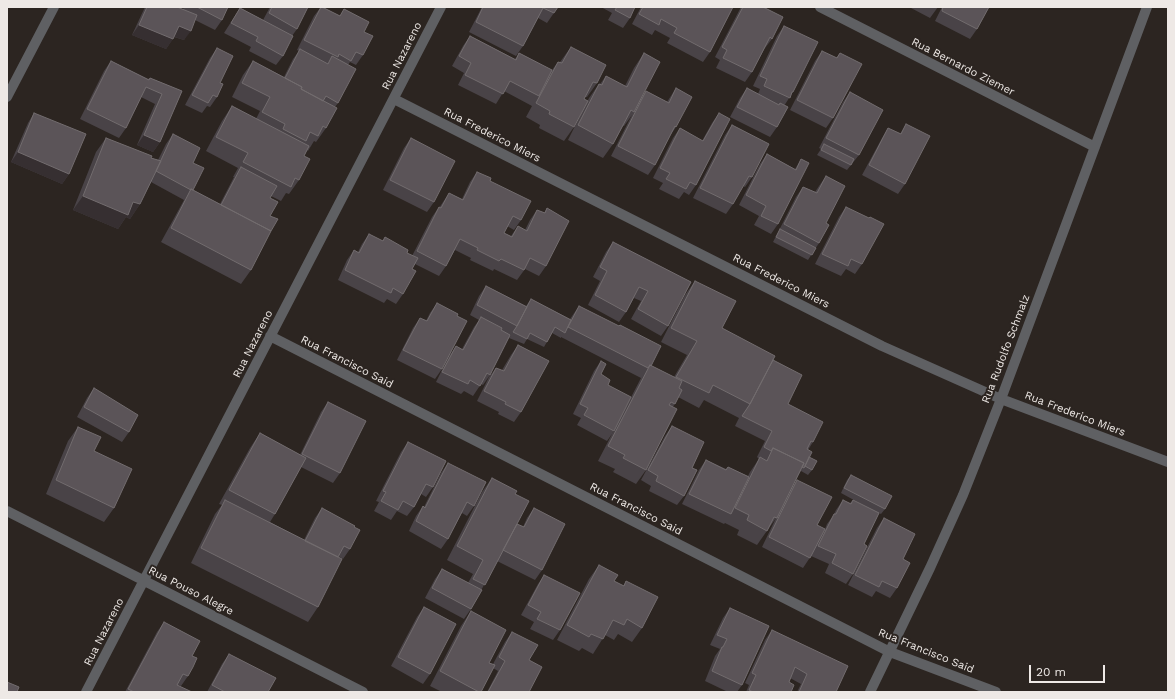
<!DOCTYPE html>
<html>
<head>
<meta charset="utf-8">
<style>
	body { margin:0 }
	#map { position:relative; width:1175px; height:699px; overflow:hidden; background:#2c2521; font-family:"Work Sans",sans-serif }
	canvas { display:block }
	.frame { position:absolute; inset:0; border:8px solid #eee9e6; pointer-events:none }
	.scale { position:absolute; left:1029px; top:665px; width:76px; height:18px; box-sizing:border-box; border:2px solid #eee9e6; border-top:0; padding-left:5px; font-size:12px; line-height:14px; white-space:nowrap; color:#eee9e6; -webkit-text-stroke:3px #2c2521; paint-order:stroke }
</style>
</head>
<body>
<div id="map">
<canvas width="1175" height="699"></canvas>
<div class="frame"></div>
<div class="scale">20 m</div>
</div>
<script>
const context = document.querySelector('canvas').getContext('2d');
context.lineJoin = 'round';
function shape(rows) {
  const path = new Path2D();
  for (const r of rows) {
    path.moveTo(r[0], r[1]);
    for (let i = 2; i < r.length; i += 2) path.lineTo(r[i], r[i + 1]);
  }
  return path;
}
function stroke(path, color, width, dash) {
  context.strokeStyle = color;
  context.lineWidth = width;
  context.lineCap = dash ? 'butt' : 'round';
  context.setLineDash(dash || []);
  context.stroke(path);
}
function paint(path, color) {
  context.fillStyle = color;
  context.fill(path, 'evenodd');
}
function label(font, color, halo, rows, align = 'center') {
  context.font = font + ' "Work Sans",sans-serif';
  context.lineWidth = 4;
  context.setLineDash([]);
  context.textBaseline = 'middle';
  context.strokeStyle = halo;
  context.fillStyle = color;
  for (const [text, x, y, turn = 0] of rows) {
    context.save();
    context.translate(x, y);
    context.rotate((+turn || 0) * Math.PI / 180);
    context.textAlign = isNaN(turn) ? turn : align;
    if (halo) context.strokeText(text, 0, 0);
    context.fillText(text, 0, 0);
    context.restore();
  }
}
const minor = shape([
	[820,7,1095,147],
	[7,97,54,7],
	[394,99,882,346,1001,399,1168,462],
	[270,336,890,652,996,692],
	[7,511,363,692],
	[86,692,441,7],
	[870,692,930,568,963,495,1001,399,1147,7]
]);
const wall = shape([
	[145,7,177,7,183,9,184,7,228,7,222,20,215,30,195,20,184,40,174,37,166,49,132,35],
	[270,7,308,7,297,29,292,36,283,56,276,65,249,51,251,47,224,33,240,8,263,20],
	[321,7,340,16,344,9,364,32,363,55,356,65,350,62,348,65,338,103,335,107,326,128,316,142,314,141,308,151,307,150,304,156,299,180,289,194,286,193,281,201,271,196,270,198,270,216,251,270,241,284,161,242,184,200,151,182,140,204,130,219,126,217,118,229,73,210,96,152,106,138,151,158,158,160,166,144,173,134,193,163,193,190,220,204,234,177,233,177,238,168,206,151,222,121,232,106,256,119,260,111,232,97,243,75,253,61,284,77,293,59,299,51,297,50,314,16],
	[482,7,558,7,547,23,538,18,523,46,516,56,469,32],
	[601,7,635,7,630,18,623,28,608,20,612,13],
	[641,7,733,7,710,52,703,62,667,43,670,38,655,30,652,35,632,24],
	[741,7,763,7,772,39,765,48,752,72,745,82,716,68,720,60,715,57],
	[911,7,938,7,930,18,911,8],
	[942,7,989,7,977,29,970,39,935,21],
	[784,26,793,92,784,106,777,127,770,137,730,117,740,98,747,88,758,94,760,89,753,86,777,36],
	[470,36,515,59,519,53,552,70,558,62,560,62,571,47,597,83,587,97,585,97,574,127,564,141,539,128,540,125,526,117,532,106,504,91,496,104,458,85,464,73,452,66,463,46],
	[217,48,220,83,217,97,210,107,207,106,202,113,185,105,210,58],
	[822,51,836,58,840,53,833,118,826,128,790,110,815,61],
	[644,53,642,97,646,91,667,102,676,88,676,127,669,137,655,165,648,175,611,156,632,115,624,126,623,126,613,144,603,158,568,140,589,98,599,84,600,84,606,76,625,86,634,68],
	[111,61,148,79,150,78,182,91,160,142,153,152,137,145,155,104,141,97,126,128,119,138,80,119,104,71],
	[850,92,859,155,847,170,817,155,821,149,819,148,843,102],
	[34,113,69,174,62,184,11,162,28,123],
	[719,113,696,185,689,195,684,192,679,199,659,189,663,183,653,178,673,138,680,128,702,141,712,123],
	[906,124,905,184,898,194,862,175,882,138,888,128,900,134],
	[732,125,752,177,745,187,743,186,733,204,726,214,693,198,725,135],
	[411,138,434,202,427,212,383,190,404,148],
	[767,154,795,169,801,159,778,224,771,234,754,225,759,216,739,205,760,164],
	[477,172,490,181,521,220,514,230,507,226,504,233,511,236,518,226,525,230,530,220,537,210,544,213,547,208,546,266,539,276,525,269,517,280,494,269,493,271,470,260,471,258,455,250,446,266,439,276,415,264,412,269,403,294,396,304,387,299,384,303,338,280,347,260,354,250,358,252,362,244,369,234,382,241,385,237,407,253,412,256,432,217,439,207,439,208,449,193,462,199,470,182],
	[826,176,826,223,819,243,808,260,773,242,796,197,803,187,815,192,819,186],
	[846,207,862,264,855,274,846,269,841,276,815,264,839,217],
	[613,242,691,282,668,326,661,336,631,319,641,301,634,298,626,312,619,322,588,305,600,281,593,277,606,252],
	[695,281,722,328,773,360,788,404,813,442,808,450,812,470,808,475,801,471,798,476,792,488,797,480,817,525,825,529,827,524,833,516,836,510,843,500,850,503,853,500,872,510,841,493,847,480,851,475,885,509,881,514,879,513,864,544,853,574,846,584,825,573,829,564,811,556,803,568,762,547,776,518,757,545,737,535,739,530,725,523,724,524,682,504,699,470,706,460,726,469,728,467,748,476,750,472,759,459,757,457,765,441,735,426,739,418,704,400,699,408,678,397,673,407,646,470,636,484,613,472,615,469,598,461,641,378,561,337,561,338,552,333,544,347,527,339,524,344,509,338,511,335,510,336,490,375,483,385,481,384,473,396,464,391,461,394,436,382,449,356,456,346,462,349,474,327,479,320,470,315,479,296,486,286,526,306,531,299,570,319,579,306,651,366,674,377,687,355,661,342,685,295],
	[437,303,442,369,435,379,397,360,413,328,420,318,426,321,430,313],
	[518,345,521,412,514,422,498,414,499,412,477,401,489,377,496,368,502,370,511,355],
	[601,361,601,374,614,431,607,441,577,425,581,418,573,414,594,371],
	[94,388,129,432,122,442,77,417,87,398],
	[328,402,340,473,333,483,301,467,275,514,270,522,304,540,315,518,322,508,354,527,350,549,343,559,338,556,318,607,308,622,191,563,215,514,222,505,219,504,250,448,260,433,300,455,321,412],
	[672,426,684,496,677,505,649,491,651,486,641,480,665,436],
	[78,427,94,451,114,508,104,522,46,494,68,441],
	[408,442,433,487,426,497,421,494,414,507,407,516,397,511,391,520,374,511,379,502,376,501,401,452],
	[448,463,474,506,467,516,462,513,448,539,441,549,409,531,416,516,423,506,424,507,441,473],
	[492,478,515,494,517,524,523,527,527,518,534,508,542,570,535,580,497,561,471,609,464,619,425,598,435,579,442,569,468,583,473,574,447,560,482,492],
	[884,518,903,559,897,588,890,598,876,591,872,597,848,585,877,528],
	[599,565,614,581,623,586,626,581,642,628,632,642,618,634,614,640,605,635,593,654,582,648,579,651,557,640,589,579],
	[544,575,560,630,553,640,530,629,534,622,521,615,538,584],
	[424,607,430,674,423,684,391,666,417,617],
	[730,608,742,685,737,692,728,692,705,681,715,656,720,649,710,645,723,618],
	[471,611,489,663,493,664,505,642,512,632,529,660,529,692,487,692,498,671,493,668,481,692,442,692,430,686,461,626],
	[164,622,192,656,188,676,181,686,177,685,192,692,125,692,157,632],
	[772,630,836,692,797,692,801,684,790,678,789,682,791,692,746,692,749,685,745,683,765,640],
	[229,654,268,692,207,692,222,664]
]);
const shadedWall = shape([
	[139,25,173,39,166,49,132,35],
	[179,26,191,31,184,40,172,36],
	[144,135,160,142,153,152,137,145],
	[18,152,69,174,62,184,11,162],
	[83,196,133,202,140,204,130,219,126,217,118,229,73,210]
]);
const building = shape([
	[147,7,177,7,197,15,191,31,179,26,173,39,139,25,147,7],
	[197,7,228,7,222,20,197,7],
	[272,7,308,7,297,29,269,13,272,7],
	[321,7,322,7,340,16,344,9,369,22,364,32,373,36,363,55,356,52,351,61,339,54,338,57,304,40,321,7],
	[483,7,558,7,554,13,543,8,523,46,476,22,483,7],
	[617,7,635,7,630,18,615,10,617,7],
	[643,7,733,7,710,52,674,33,677,28,661,19,659,25,639,14,643,7],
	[743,7,763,7,783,17,772,39,770,37,752,72,723,58,727,50,722,47,743,7],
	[943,7,989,7,977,29,942,11,943,7],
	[240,8,293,36,283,56,256,41,258,37,231,23,240,8],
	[784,26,818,42,793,92,792,92,790,98,764,86,767,79,760,76,784,26],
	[470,36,516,60,519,53,552,70,539,96,510,81,503,94,465,75,471,63,459,56,470,36],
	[571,47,606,65,597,83,593,82,584,99,588,101,574,127,549,114,550,111,536,103,558,62,562,63,571,47],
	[217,48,233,56,220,83,223,84,217,97,213,95,208,103,192,95,217,48],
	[300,49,328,64,332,56,356,69,338,103,326,96,323,101,301,89,302,87,285,78,300,49],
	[822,51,837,58,840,53,862,64,833,118,797,100,822,51],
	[644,53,660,62,634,112,631,110,613,144,578,125,599,84,602,85,606,76,627,87,644,53],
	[111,61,149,80,150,78,182,91,160,142,144,135,162,94,146,87,126,128,87,109,111,61],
	[253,61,302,87,301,89,337,108,326,128,323,126,318,136,310,132,306,141,283,129,285,124,262,112,270,97,242,83,253,61],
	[676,88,692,97,676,127,675,126,655,165,618,146,646,91,669,103,676,88],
	[747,88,779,105,780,103,788,107,777,127,737,107,747,88],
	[850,92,883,110,859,155,826,138,850,92],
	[232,106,309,146,304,156,310,159,299,180,295,178,291,187,243,162,248,153,216,137,232,106],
	[34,113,86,134,69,174,18,152,34,113],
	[719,113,730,119,696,185,690,182,686,189,666,179,670,173,660,168,680,128,703,141,719,113],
	[906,124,930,136,905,184,869,165,888,128,901,134,906,124],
	[732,125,769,144,752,177,749,176,733,204,700,188,732,125],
	[173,134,200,148,193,163,204,168,193,190,191,189,191,190,156,171,173,134],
	[106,138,152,156,151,158,161,161,140,204,133,202,128,215,83,196,106,138],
	[411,138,455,161,434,202,390,180,411,138],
	[824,144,854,159,851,165,821,150,824,144],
	[767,154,796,170,801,159,809,163,778,224,761,216,766,206,746,195,767,154],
	[241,167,277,186,270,198,278,202,270,216,278,219,271,231,221,205,241,167],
	[477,172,491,178,490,181,531,201,521,220,513,216,504,233,512,237,518,226,527,231,537,210,545,213,547,208,569,221,546,266,530,258,524,270,501,259,499,261,477,250,478,248,460,239,446,266,417,251,439,207,441,208,449,193,463,200,477,172],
	[826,176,845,186,826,223,829,225,819,243,784,224,803,187,817,193,826,176],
	[191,189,271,231,251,270,171,228,191,189],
	[846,207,869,218,870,217,884,224,862,264,851,259,848,266,822,254,846,207],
	[780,229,816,248,812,255,776,237,780,229],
	[369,234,383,241,385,237,408,250,407,253,418,258,412,269,416,271,403,294,393,288,391,293,345,270,354,250,359,253,369,234],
	[613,242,691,282,668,326,638,309,648,291,639,287,626,312,595,295,607,271,600,267,613,242],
	[695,281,736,301,722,328,775,356,750,404,713,385,709,393,676,377,697,341,671,328,695,281],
	[486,286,527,307,517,326,477,305,486,286],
	[531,299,571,320,565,333,555,327,547,342,530,333,527,339,513,332,517,326,531,299],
	[437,303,458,314,457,316,467,321,442,369,403,350,420,318,427,321,437,303],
	[579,306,619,326,620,325,661,346,651,366,650,365,648,368,568,327,579,306],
	[481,317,502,328,501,330,510,335,490,375,487,373,480,386,470,380,468,384,442,372,456,346,463,350,481,317],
	[518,345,549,361,521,412,505,404,506,402,484,391,496,368,504,371,518,345],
	[773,360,802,375,788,404,823,422,813,442,811,441,807,449,812,452,804,468,802,467,804,463,773,448,771,451,764,447,772,431,742,416,750,404,773,360],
	[601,361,606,364,601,374,610,380,608,385,631,397,614,431,584,415,588,408,580,404,601,361],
	[650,365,682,381,679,388,682,390,675,404,671,402,669,405,677,409,646,470,623,458,625,455,608,446,650,365],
	[94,388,138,415,129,432,84,407,94,388],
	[328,402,366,421,340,473,302,454,328,402],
	[672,426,704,442,692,468,697,470,684,496,656,481,658,476,648,470,672,426],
	[78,427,101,437,94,451,132,469,114,508,56,480,78,427],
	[260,433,306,458,275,514,229,490,260,433],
	[408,442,446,461,433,487,426,484,414,507,403,501,398,510,381,501,386,492,383,491,408,442],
	[773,448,804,463,777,518,774,517,767,531,747,520,749,515,735,508,760,457,767,461,773,448],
	[809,457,817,461,812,470,805,466,809,457],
	[706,460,726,470,728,467,749,477,731,514,689,494,706,460],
	[448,463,486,482,474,506,467,502,448,539,416,521,423,506,425,508,448,463],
	[851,475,892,496,885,509,844,488,851,475],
	[492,478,517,491,515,494,529,501,485,585,473,579,483,560,457,546,492,478],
	[797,480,832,497,817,525,825,529,810,558,769,537,797,480],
	[225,500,342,559,318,607,201,548,225,500],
	[843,500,851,504,853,500,879,513,864,544,867,546,853,574,832,563,836,554,818,546,834,514,836,514,843,500],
	[322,508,355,526,354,527,360,530,350,549,344,546,338,557,305,541,322,508],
	[534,508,565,524,542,570,503,550,517,524,524,527,534,508],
	[884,518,915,534,903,559,910,563,897,588,882,581,879,587,855,575,884,518],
	[599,565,618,575,614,581,624,586,626,581,658,597,642,628,627,619,624,625,613,620,603,639,591,634,589,637,567,625,599,565],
	[442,569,482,590,471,609,432,588,442,569],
	[544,575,580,593,560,630,537,619,541,612,528,605,544,575],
	[424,607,456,624,430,674,398,657,424,607],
	[730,608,769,626,742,685,712,671,722,647,723,647,727,639,717,635,730,608],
	[471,611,506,630,489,663,495,665,481,692,479,692,440,671,471,611],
	[164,622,200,641,192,656,197,658,193,667,188,676,183,674,177,685,192,692,134,692,128,689,164,622],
	[772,630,848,666,836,692,799,692,807,674,795,667,789,682,794,685,791,692,753,692,749,690,756,675,752,673,772,630],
	[512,632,538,645,529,660,542,667,529,692,488,692,505,661,499,657,512,632],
	[229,654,276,678,268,692,225,692,212,685,229,654],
	[7,682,19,687,17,692,7,692,7,682]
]);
const streetNames = [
	["Rua Nazareno",402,56,-63],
	["Rua Bernardo Ziemer",963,67,27],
	["Rua Frederico Miers",492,135,27],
	["Rua Frederico Miers",781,281,27],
	["Rua Nazareno",253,344,-63],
	["Rua Rudolfo Schmalz",1006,349,-69],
	["Rua Francisco Said",347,362,27],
	["Rua Frederico Miers",1075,414,21],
	["Rua Francisco Said",636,509,27],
	["Rua Pouso Alegre",191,591,27],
	["Rua Nazareno",104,632,-63],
	["Rua Francisco Said",926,651,22]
];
stroke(minor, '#5f6063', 10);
paint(wall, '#494347');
paint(shadedWall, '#362f31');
paint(building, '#5b5458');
stroke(building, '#726c6e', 1);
label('11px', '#eee9e6', '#2c2521', streetNames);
</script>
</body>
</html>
